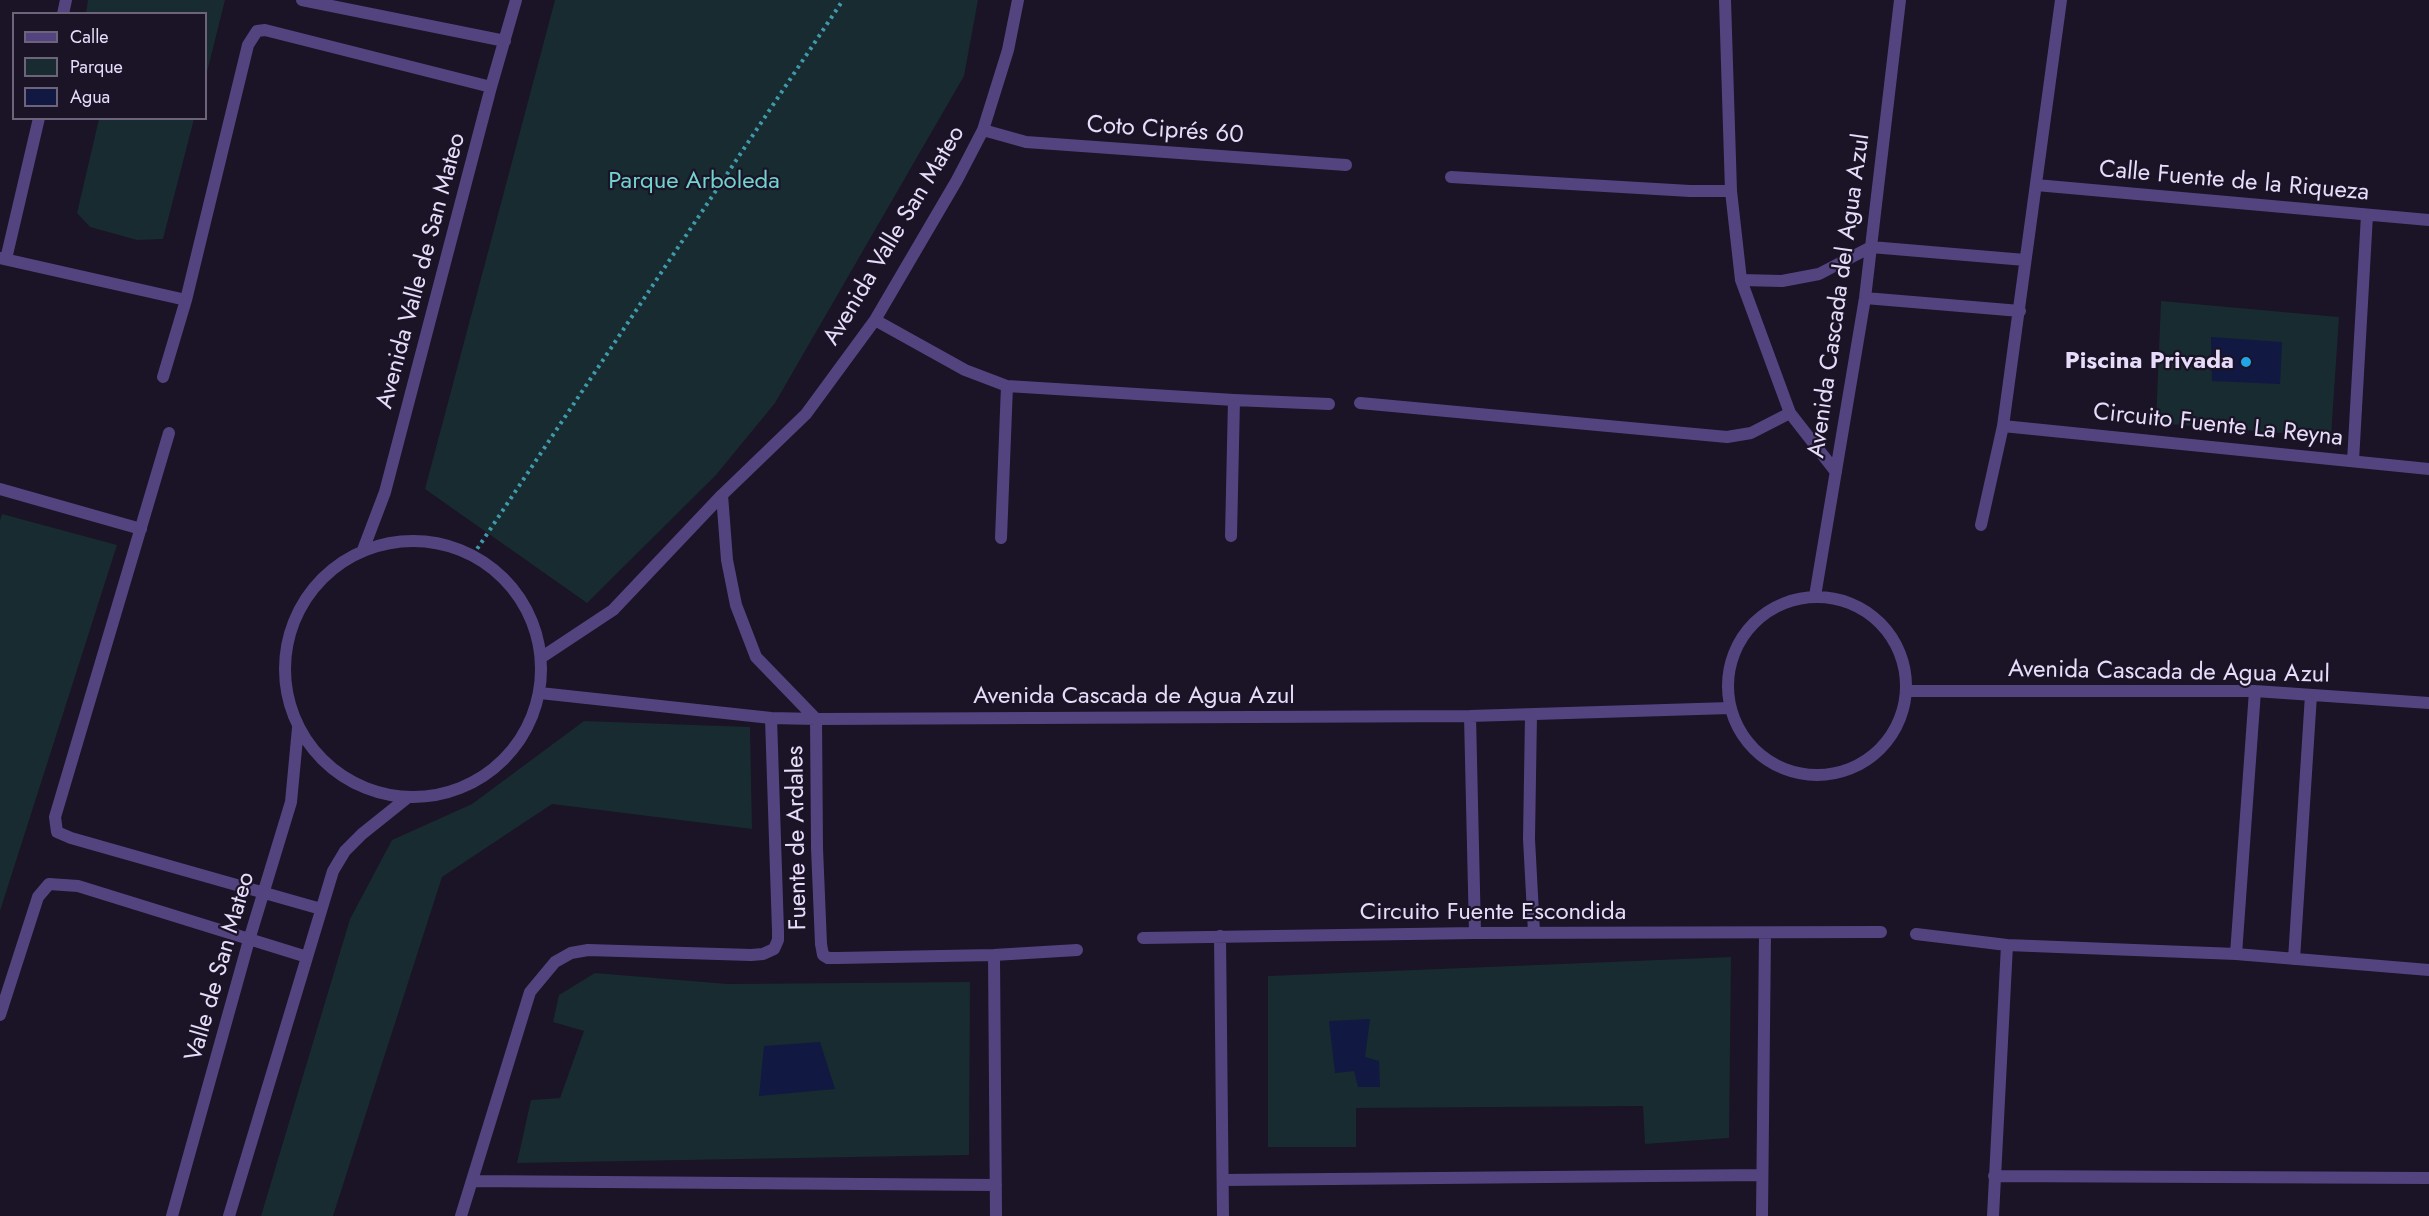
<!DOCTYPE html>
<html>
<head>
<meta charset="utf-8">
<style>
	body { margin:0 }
	#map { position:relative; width:2429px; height:1216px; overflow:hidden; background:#1b1326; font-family:Jost,sans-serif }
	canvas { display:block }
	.legend { position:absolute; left:12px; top:12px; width:195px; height:108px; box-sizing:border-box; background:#1b1326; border:2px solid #6d647b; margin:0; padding:8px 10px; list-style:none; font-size:18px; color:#e7ddfb }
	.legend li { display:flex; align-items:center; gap:12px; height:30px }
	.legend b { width:30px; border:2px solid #6d647b }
</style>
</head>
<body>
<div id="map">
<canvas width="2429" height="1216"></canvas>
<ul class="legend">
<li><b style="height:8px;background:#534480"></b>Calle</li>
<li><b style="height:16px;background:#172b30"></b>Parque</li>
<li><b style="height:16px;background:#111841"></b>Agua</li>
</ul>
</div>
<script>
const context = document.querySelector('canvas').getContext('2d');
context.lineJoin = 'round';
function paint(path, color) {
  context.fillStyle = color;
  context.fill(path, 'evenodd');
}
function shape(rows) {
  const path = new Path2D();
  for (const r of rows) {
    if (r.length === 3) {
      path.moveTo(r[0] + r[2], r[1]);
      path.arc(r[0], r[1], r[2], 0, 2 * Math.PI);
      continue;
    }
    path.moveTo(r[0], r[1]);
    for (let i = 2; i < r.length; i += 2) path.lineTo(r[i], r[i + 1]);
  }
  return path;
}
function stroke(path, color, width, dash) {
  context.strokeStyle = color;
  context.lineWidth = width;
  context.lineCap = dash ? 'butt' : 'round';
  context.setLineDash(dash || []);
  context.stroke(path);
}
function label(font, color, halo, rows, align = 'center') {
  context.font = font + ' Jost,sans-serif';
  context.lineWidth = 4.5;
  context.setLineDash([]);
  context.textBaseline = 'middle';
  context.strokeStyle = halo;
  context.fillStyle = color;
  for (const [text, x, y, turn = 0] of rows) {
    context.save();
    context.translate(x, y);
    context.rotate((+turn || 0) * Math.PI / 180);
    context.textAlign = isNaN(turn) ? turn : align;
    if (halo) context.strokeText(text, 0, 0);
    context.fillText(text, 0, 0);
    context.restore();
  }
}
const green = shape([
	[88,0,225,0,206,76,206,14,86,13],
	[555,0,978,0,964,76,775,403,716,475,587,603,425,489],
	[99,119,194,119,163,239,137,240,90,227,77,213],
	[2161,301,2339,317,2331,437,2156,423],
	[2,514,117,545,0,911,0,520],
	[584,721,750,727,752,829,552,804,442,877,333,1216,261,1216,350,919,392,840,472,804],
	[1731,957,1729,1138,1645,1144,1643,1106,1356,1108,1356,1147,1268,1147,1268,976],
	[595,973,728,984,970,982,969,1155,517,1163,531,1100,560,1098,584,1031,553,1022,559,995]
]);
const water = shape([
	[2211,337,2282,342,2280,384,2212,381],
	[1370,1019,1365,1057,1379,1061,1380,1087,1358,1087,1354,1071,1335,1073,1329,1021],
	[820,1042,835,1089,759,1096,764,1046]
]);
const path = shape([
	[473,555,843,0]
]);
const minor = shape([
	[302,0,505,41],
	[1725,0,1731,191,1741,280,1790,413,1836,472],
	[63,14,66,0],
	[983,130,1026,142,1346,165],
	[1451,177,1690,191,1731,191],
	[2036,185,2429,220],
	[0,258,186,300],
	[6,259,39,118],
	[1741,280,1782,281,1819,274,1871,247,2025,260],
	[1865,298,2020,311],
	[875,320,965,370,1007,386,1234,400,1329,404],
	[163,377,186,300,248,45,257,31,265,30,491,87],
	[1360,403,1727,437,1751,433,1790,413],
	[2003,426,2429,469],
	[169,433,55,817,57,832,71,838,321,909],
	[2353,461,2367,215],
	[0,489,141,529],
	[722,495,727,560,736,605,756,657,816,719,817,848,821,944,823,955,828,958,837,958,994,955,1077,950],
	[1981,525,2003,426,2061,0],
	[1231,536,1234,400],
	[1001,538,1007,386],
	[413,669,128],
	[363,550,385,492,491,87,516,0],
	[1815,596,1865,298,1900,0],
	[1817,686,89],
	[542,657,613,610,722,495,806,414,875,320,957,180,983,130,1008,50,1018,0],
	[1907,691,2255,691,2429,703],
	[540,693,771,718,816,719,1470,716,1730,708],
	[1531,715,1529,839,1534,932],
	[1470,716,1475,933],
	[1916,934,2007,945,2236,954,2429,970],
	[1220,936,1223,1216],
	[1143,938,1475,933,1881,932],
	[2236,954,2255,691],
	[994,955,996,1216],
	[2294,959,2311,695],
	[0,1015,38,897,49,884,78,886,307,957],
	[1994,1176,2429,1178],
	[1223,1180,1762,1175],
	[472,1181,996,1185],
	[172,1216,249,940,291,802,298,728],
	[229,1216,333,871,345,851,362,834,407,798],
	[461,1216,530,992,555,962,571,953,588,950,751,955,763,954,774,949,778,940,778,931,771,718],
	[1762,1216,1765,933],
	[1993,1216,2007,945]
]);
const markers = [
	[2246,362,6,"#20a6e4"]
];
const streetNames = [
	["Coto Ciprés 60",1165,131,4],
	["Calle Fuente de la Riqueza",2234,182,5],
	["Avenida Valle San Mateo",895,236,-59],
	["Avenida Valle de San Mateo",422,271,-75],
	["Avenida Cascada del Agua Azul",1840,296,-82],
	["Circuito Fuente La Reyna",2218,426,6],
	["Avenida Cascada de Agua Azul",2169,673,1],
	["Avenida Cascada de Agua Azul",1134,697],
	["Fuente de Ardales",798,838,-91],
	["Circuito Fuente Escondida",1493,913],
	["Valle de San Mateo",221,967,-74]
];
const parkNames = [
	["Parque Arboleda",694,182]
];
const poiNames = [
	["Piscina Privada",2234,362]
];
paint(green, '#172b30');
paint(water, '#111841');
stroke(path, '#3f9bac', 4, [3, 4.5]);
stroke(minor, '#534480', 12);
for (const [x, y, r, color] of markers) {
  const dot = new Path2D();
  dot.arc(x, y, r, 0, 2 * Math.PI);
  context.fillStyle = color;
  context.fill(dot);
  stroke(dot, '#1b1326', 2);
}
label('24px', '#e7ddfb', '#1b1326', streetNames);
label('24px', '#70d3d0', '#1b1326', parkNames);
label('bold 24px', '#e7ddfb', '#1b1326', poiNames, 'right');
</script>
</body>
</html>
